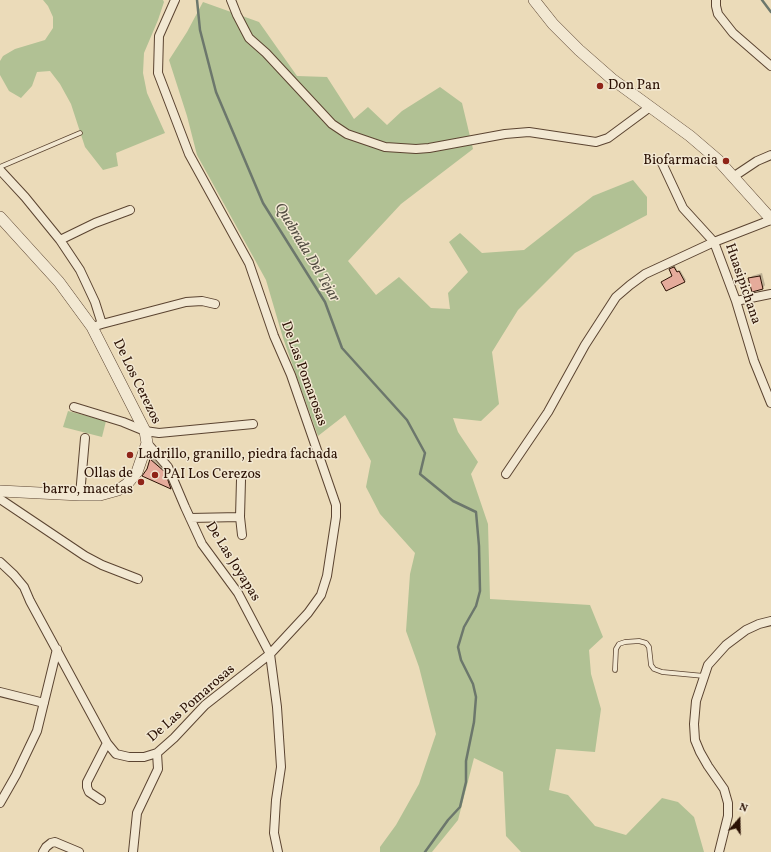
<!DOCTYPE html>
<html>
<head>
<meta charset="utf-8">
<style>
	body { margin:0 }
	#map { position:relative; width:771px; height:852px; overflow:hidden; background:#ebdbb9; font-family:Vollkorn,serif }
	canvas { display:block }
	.north { position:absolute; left:719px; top:800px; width:40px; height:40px; -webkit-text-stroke:3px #f2e8d2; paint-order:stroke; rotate:20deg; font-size:11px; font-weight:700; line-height:16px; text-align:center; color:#2b1104 }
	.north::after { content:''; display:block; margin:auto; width:14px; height:18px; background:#2b1104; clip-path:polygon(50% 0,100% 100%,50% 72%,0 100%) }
</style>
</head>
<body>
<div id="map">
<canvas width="771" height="852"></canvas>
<div class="north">N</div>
</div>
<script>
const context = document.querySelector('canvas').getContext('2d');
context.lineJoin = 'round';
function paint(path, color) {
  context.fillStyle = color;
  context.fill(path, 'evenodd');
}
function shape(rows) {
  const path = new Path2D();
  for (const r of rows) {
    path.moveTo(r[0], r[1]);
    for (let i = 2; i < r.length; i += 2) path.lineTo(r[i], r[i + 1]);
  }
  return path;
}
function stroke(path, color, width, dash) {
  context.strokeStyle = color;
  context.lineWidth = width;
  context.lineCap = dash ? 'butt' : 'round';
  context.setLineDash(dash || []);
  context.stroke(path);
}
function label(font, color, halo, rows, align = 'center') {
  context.font = font + ' Vollkorn,serif';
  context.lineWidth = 3;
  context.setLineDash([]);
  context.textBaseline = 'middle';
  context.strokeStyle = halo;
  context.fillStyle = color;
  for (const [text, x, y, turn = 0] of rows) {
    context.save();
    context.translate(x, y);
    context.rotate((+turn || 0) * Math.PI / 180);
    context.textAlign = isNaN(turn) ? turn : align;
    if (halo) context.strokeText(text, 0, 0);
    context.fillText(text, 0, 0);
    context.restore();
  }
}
const green = shape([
	[43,0,163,0,164,2,158,20,144,53,143,73,147,93,165,133,116,153,118,166,103,170,85,147,71,104,60,84,50,71,37,72,32,86,21,98,9,91,0,75,0,61,3,56,15,49,45,40,53,28,53,17,48,6],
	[203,2,259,22,297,76,327,77,354,119,368,107,387,125,402,111,440,87,462,103,473,149,401,204,348,261,376,295,399,277,431,308,450,309,448,293,468,272,449,242,460,233,482,253,524,250,593,196,633,180,647,197,647,215,575,253,518,310,492,352,499,404,481,421,453,418,458,432,478,462,471,474,488,524,490,599,590,605,603,637,589,650,591,674,601,709,595,752,556,749,549,790,568,795,595,826,626,835,662,798,678,802,694,817,704,852,521,852,506,836,503,772,474,758,458,820,432,852,380,852,380,847,396,825,419,784,436,734,419,667,406,631,410,574,415,553,380,514,366,487,371,461,345,415,318,436,283,338,266,280,197,155,187,116,169,60,187,32],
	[68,411,106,421,102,437,63,427]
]);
const shadow = shape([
	[675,266,678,272,680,270,686,280,667,290,674,276,671,268],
	[762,273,765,285,763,288,749,279,752,276],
	[155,455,175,484,171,488,143,476,147,469,150,460]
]);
const stream = shape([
	[197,0,200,30,216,92,263,203,325,302,342,348,407,420,425,453,420,474,453,501,476,512,479,546,480,591,476,606,464,627,458,647,461,660,473,684,476,697,474,722,466,761,466,782,460,807,448,820,425,852],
	[762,0,771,12]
]);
const building = shape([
	[674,267,677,272,679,271,685,282,666,291,661,282,672,276,669,269,674,267],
	[760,276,763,289,752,292,748,278,760,276],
	[150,459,165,472,171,489,142,476,147,469,150,459]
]);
const service = shape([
	[0,167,80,133],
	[615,670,616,649,619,644,625,642,639,641,646,643,649,647,651,665,654,669,662,672,704,676]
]);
const minor = shape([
	[231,0,237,15,249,38,266,53,332,124,347,134,385,147,416,149,429,148,505,134,529,132,596,142,608,138,650,107],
	[716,0,716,6,718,14,733,33,771,66],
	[662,163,683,208,714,242,736,301,754,361,771,403],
	[0,170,25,197,60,240,80,270,95,302,102,324,92,327],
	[733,177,757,161,771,155],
	[60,240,95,223,130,210],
	[736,301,771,294],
	[102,324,186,302,202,301,215,304],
	[74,407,123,422,145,431,159,433,253,424],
	[147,443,168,467,185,507,202,544,238,593,270,654,277,707,281,767,276,800,274,833,278,852],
	[506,474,548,412,585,345,616,297,630,285,645,274,714,242,771,220],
	[241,480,240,517,242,535],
	[80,495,85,438],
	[0,499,85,556,102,565,138,579],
	[190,518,240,517],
	[0,562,14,575,24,587,30,601,107,743,116,754,129,757,144,757,157,753,174,738,205,705,270,654,308,613,321,595,327,576,336,517,336,505,291,375,274,336,249,263,189,154,158,73,159,36,175,0],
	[0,692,44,703],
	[101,800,89,792,87,787,87,782,107,743],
	[0,803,16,775,37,731,57,649],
	[43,852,46,847,51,843,55,842,79,852],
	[133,852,137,813,158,769,157,753],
	[719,852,728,816,728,803,724,789,708,766,700,752,695,740,694,724,696,701,708,665,726,645,746,630,759,624,771,621]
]);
const tertiary = shape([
	[534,0,553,24,579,50,612,79,690,136,718,160,771,219],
	[0,217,59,282,92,327,145,431,147,443,137,472,127,484,118,490,100,495,80,495,0,491]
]);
const markers = [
	[600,86,4,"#8f2418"],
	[726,161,4,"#8f2418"],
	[130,455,4,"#8f2418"],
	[155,475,4,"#8f2418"],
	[141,482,4,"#8f2418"]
];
const poiNames = [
	["Don Pan",608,86],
	["Biofarmacia",718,161,"right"],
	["Ladrillo, granillo, piedra fachada",138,455],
	["Ollas de",133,474,"right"],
	["barro, macetas",133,490,"right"],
	["PAI Los Cerezos",163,475]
];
const streetNames = [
	["Huasipichana",742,284,71],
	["De Las Pomarosas",303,374,70],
	["De Los Cerezos",136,382,64],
	["De Las Joyapas",232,562,58],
	["De Las Pomarosas",192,704,-41]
];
const waterNames = [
	["Quebrada Del Tejar",306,253,59]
];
paint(green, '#b1c194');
paint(shadow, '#0003');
stroke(stream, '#6c776c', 2.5);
paint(building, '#e5ab9b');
stroke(building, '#2b1104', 1);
stroke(service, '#5b4431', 5.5);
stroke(minor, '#5b4431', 10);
stroke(tertiary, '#5b4431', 12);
stroke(service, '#f2e8d2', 4);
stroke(minor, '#f2e8d2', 8);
stroke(tertiary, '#f2e8d2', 11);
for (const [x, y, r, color] of markers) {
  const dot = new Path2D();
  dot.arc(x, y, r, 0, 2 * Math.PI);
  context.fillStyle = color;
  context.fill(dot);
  stroke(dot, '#f2e8d2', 1.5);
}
label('14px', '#2b1104', '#f2e8d2', poiNames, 'left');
label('14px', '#2b1104', '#f2e8d2', streetNames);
label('italic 15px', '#514c41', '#f2e8d2', waterNames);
</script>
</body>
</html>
